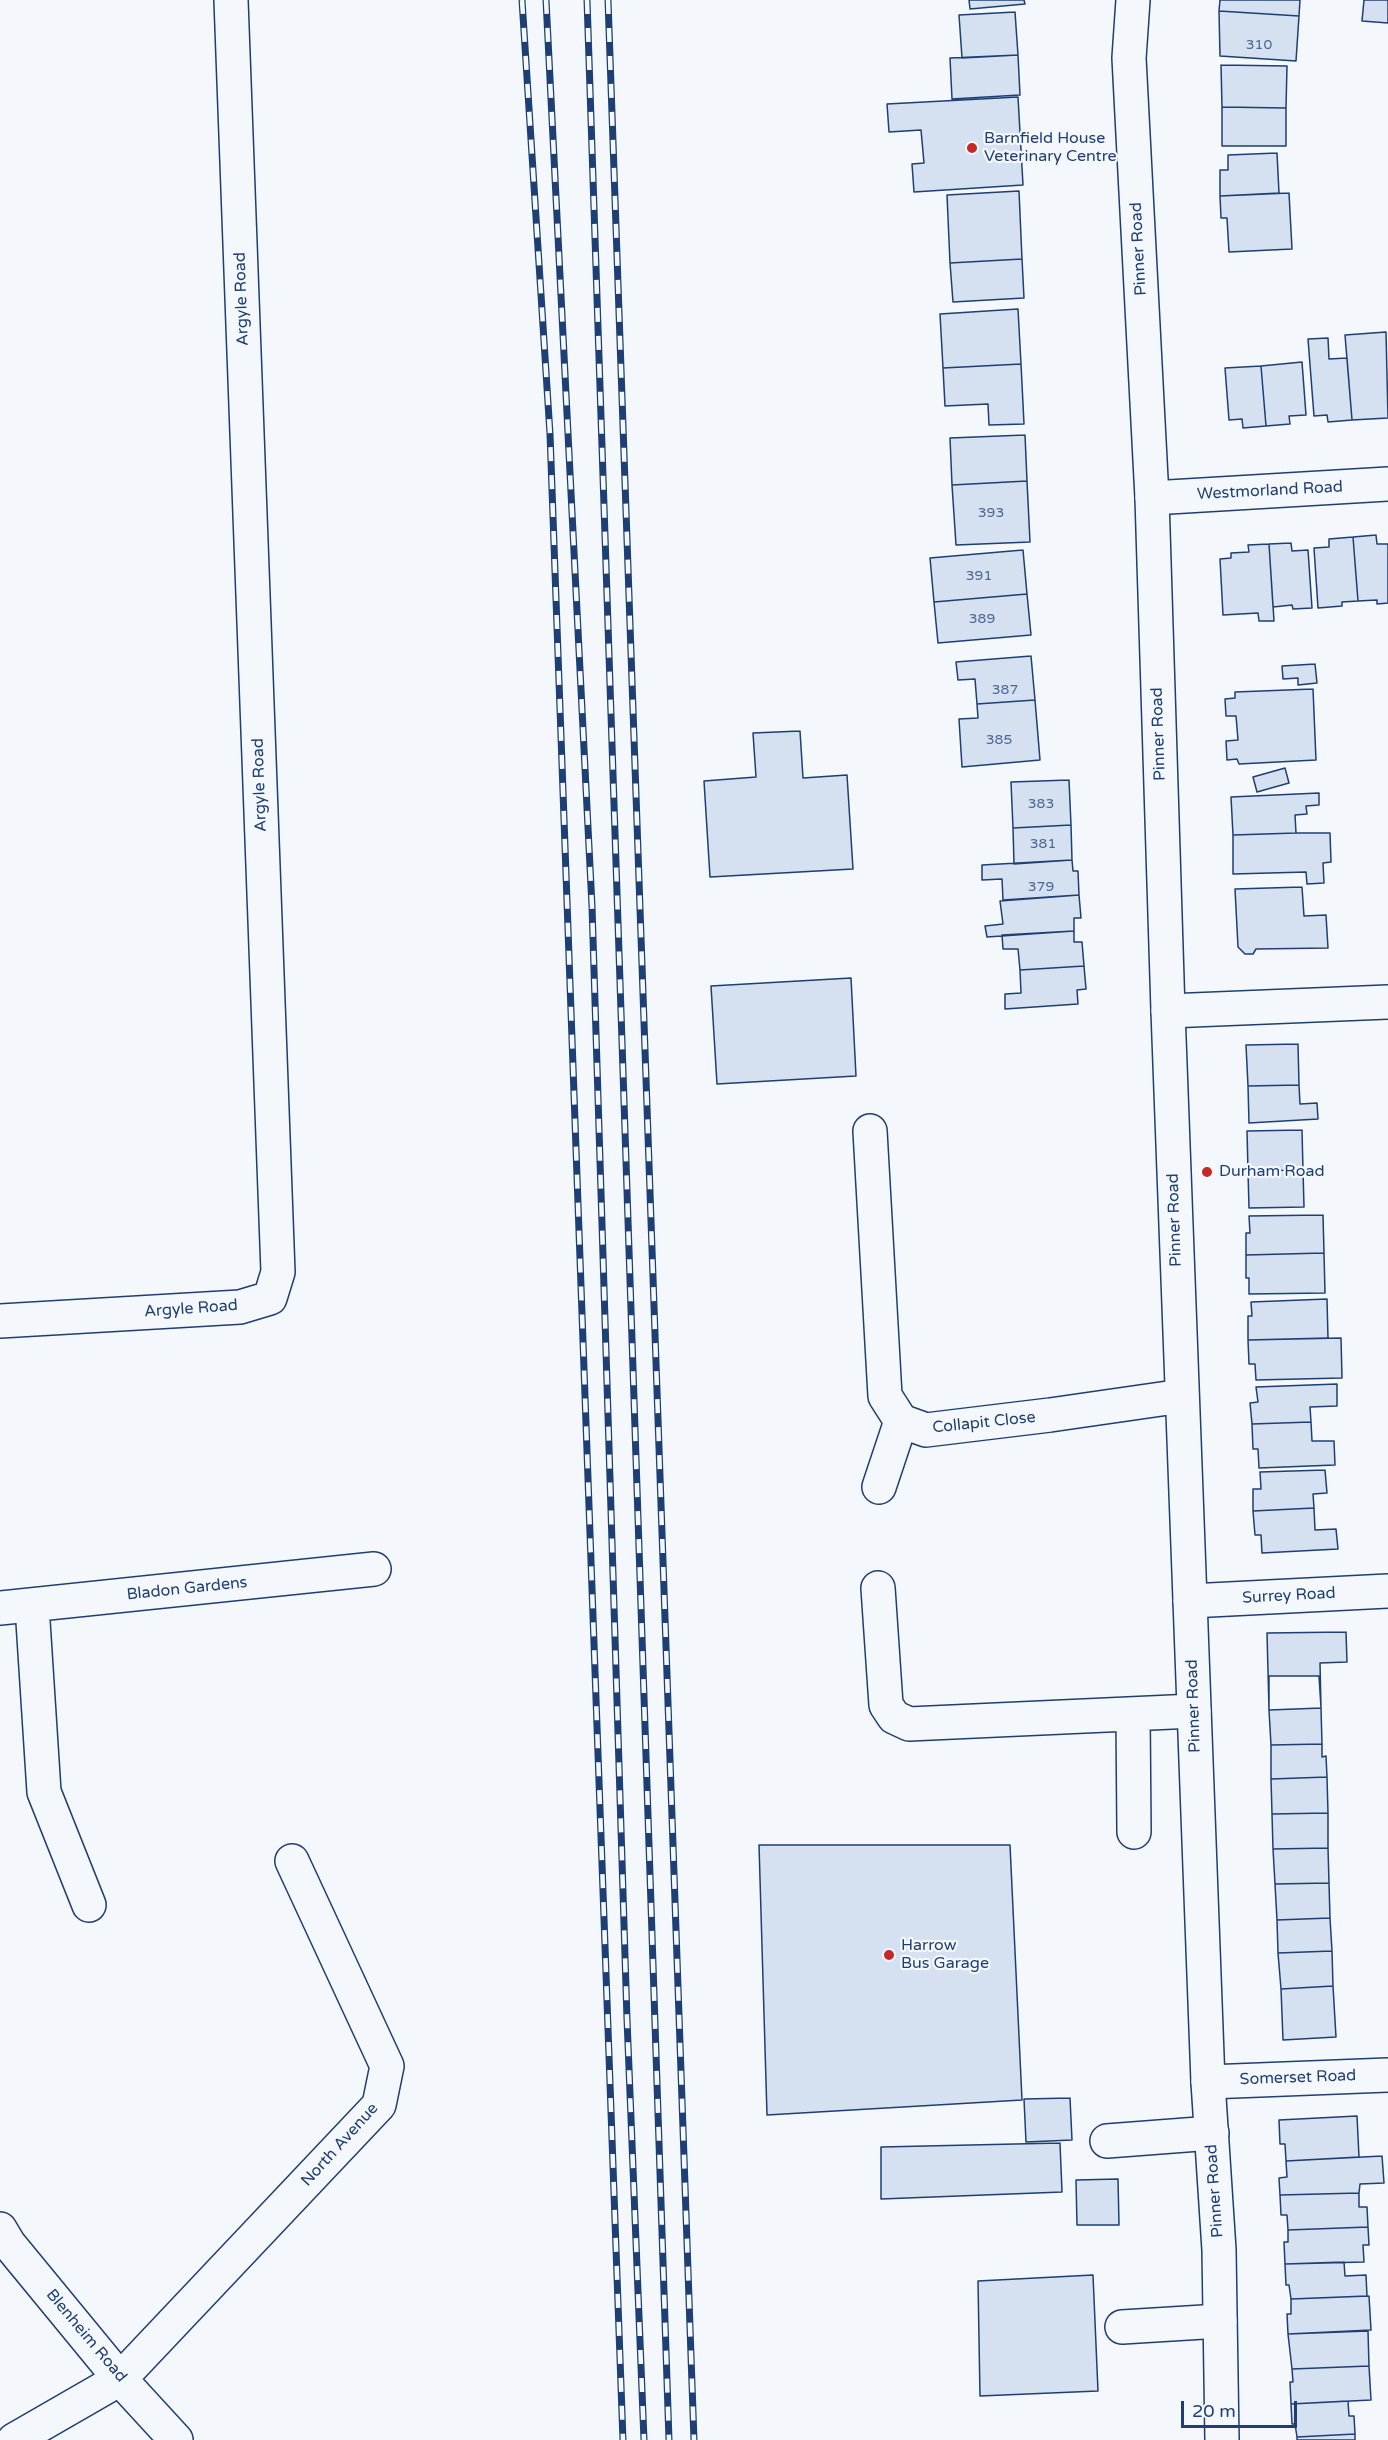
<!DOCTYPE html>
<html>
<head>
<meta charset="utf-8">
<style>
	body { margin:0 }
	#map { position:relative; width:1388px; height:2440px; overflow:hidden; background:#f4f7fb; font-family:"Varela Round",sans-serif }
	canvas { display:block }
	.scale { position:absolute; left:1181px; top:2401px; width:116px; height:27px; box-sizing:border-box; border:3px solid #1d3f73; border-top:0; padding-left:8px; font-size:18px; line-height:21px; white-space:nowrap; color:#1d3f73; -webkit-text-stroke:4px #f4f7fb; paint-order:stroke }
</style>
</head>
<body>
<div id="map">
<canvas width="1388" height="2440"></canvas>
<div class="scale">20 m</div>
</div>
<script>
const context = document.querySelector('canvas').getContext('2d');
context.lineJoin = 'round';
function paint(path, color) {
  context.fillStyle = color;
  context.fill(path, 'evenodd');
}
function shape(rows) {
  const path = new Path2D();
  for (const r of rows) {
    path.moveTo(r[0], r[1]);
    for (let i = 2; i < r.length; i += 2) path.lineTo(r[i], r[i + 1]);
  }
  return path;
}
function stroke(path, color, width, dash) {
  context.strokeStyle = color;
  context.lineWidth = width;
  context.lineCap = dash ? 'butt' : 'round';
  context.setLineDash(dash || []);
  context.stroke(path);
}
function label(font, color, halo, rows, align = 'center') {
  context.font = font + ' "Varela Round",sans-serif';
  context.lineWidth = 4.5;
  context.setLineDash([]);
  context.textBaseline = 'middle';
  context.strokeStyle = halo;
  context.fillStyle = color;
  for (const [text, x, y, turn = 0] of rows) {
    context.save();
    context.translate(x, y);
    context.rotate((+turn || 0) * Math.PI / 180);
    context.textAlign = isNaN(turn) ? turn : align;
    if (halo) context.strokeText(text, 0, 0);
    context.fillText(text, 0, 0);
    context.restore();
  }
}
const building = shape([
	[969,0,1024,0,1025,4,970,9,969,0],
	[1220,0,1300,0,1299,16,1219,11,1220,0],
	[1364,0,1388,0,1388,23,1362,21,1364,0],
	[1219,11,1299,16,1296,61,1220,56,1219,11],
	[1015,12,1018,55,962,58,959,15,1015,12],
	[1018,55,1020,95,952,99,950,58,1018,55],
	[1221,65,1287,66,1286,108,1222,107,1221,65],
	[1018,97,1023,185,914,192,912,164,924,163,921,130,889,132,887,104,1018,97],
	[1222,107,1286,108,1286,146,1222,146,1222,107],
	[1277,153,1279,193,1220,196,1220,170,1228,170,1228,155,1277,153],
	[1019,191,1022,259,950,263,947,195,1019,191],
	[1289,193,1292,249,1229,252,1227,218,1221,218,1220,196,1289,193],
	[1022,259,1024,298,953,302,950,263,1022,259],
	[1018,309,1021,364,943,368,940,314,1018,309],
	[1386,332,1388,418,1352,420,1345,335,1386,332],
	[1328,338,1329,359,1347,358,1352,420,1328,422,1327,415,1314,416,1308,339,1328,338],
	[1302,362,1306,415,1289,416,1290,424,1266,426,1261,366,1302,362],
	[1021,364,1024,424,989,425,988,404,945,406,943,368,1021,364],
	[1261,366,1266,426,1243,428,1242,419,1229,420,1225,368,1261,366],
	[1025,435,1027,481,952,485,950,438,1025,435],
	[1027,481,1030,542,956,545,952,485,1027,481],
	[1376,535,1377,544,1388,544,1388,603,1377,604,1377,600,1358,601,1353,537,1376,535],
	[1353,537,1358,601,1342,602,1342,606,1318,608,1314,548,1329,547,1329,539,1353,537],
	[1291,543,1292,551,1308,550,1312,608,1293,609,1292,605,1273,607,1269,544,1291,543],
	[1269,544,1274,621,1259,621,1258,613,1223,615,1220,559,1231,558,1231,553,1249,552,1248,545,1269,544],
	[1023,550,1027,594,934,602,930,558,1023,550],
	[1027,594,1031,635,938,643,934,602,1027,594],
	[1031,656,1035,700,977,704,975,679,958,680,956,662,1031,656],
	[1315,664,1317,683,1298,685,1298,678,1283,679,1282,666,1315,664],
	[1313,689,1316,760,1239,764,1237,759,1227,760,1226,741,1238,740,1236,716,1226,716,1225,699,1235,698,1235,692,1313,689],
	[1035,700,1040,760,962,767,959,719,978,718,977,704,1035,700],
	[800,731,803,778,847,775,853,869,710,877,704,781,756,777,753,733,800,731],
	[1285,768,1289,783,1257,792,1253,777,1285,768],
	[1069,780,1071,825,1013,828,1011,782,1069,780],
	[1319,793,1319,805,1306,806,1307,814,1295,815,1296,833,1233,835,1231,797,1319,793],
	[1071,825,1072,860,1014,864,1013,828,1071,825],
	[1296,833,1330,833,1331,862,1323,863,1324,883,1307,884,1306,872,1233,874,1233,835,1296,833],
	[1072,860,1073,871,1078,871,1079,895,1003,900,1002,879,982,880,982,865,1072,860],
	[1302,887,1304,916,1326,915,1328,948,1256,949,1253,954,1245,954,1238,947,1235,889,1302,887],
	[1079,895,1081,918,1074,918,1074,931,987,937,985,926,1003,924,1000,901,1079,895],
	[1074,931,1074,942,1082,942,1084,966,1020,970,1018,949,1003,949,1002,935,1074,931],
	[1084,966,1086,989,1077,990,1078,1004,1005,1009,1005,994,1021,993,1020,970,1084,966],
	[851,978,856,1076,717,1084,711,986,851,978],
	[1298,1044,1299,1085,1248,1086,1246,1045,1298,1044],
	[1299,1085,1300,1104,1317,1103,1318,1119,1249,1123,1248,1086,1299,1085],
	[1302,1130,1303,1170,1248,1171,1247,1131,1302,1130],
	[1303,1170,1304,1207,1249,1208,1248,1171,1303,1170],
	[1323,1215,1324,1253,1246,1255,1246,1233,1250,1233,1249,1216,1323,1215],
	[1324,1253,1325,1293,1249,1294,1249,1278,1246,1278,1246,1255,1324,1253],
	[1327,1299,1328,1338,1248,1340,1248,1316,1252,1316,1251,1302,1327,1299],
	[1341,1338,1342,1378,1256,1380,1255,1364,1249,1364,1248,1340,1341,1338],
	[1337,1384,1337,1406,1310,1407,1311,1422,1252,1424,1250,1403,1258,1402,1256,1387,1337,1384],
	[1311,1422,1312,1441,1334,1441,1335,1465,1259,1468,1258,1449,1253,1449,1252,1424,1311,1422],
	[1325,1470,1327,1493,1313,1494,1314,1508,1253,1511,1253,1489,1261,1489,1260,1472,1325,1470],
	[1314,1508,1315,1530,1336,1529,1338,1549,1262,1553,1261,1535,1255,1535,1253,1511,1314,1508],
	[1346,1632,1347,1662,1320,1663,1321,1708,1269,1710,1267,1633,1346,1632],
	[1269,1676,1319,1676,1321,1708,1269,1710,1269,1676],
	[1321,1708,1322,1744,1271,1745,1269,1710,1321,1708],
	[1322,1744,1322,1757,1326,1756,1327,1777,1271,1779,1271,1745,1322,1744],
	[1327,1777,1328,1813,1272,1814,1271,1779,1327,1777],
	[1328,1813,1328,1848,1273,1849,1272,1814,1328,1813],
	[759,1845,1010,1845,1022,2100,767,2115,759,1845],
	[1328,1848,1329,1883,1275,1884,1273,1849,1328,1848],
	[1329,1883,1330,1918,1277,1920,1275,1884,1329,1883],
	[1330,1918,1332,1951,1278,1953,1277,1920,1330,1918],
	[1332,1951,1333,1986,1281,1989,1278,1953,1332,1951],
	[1333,1986,1336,2037,1283,2040,1281,1989,1333,1986],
	[1070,2098,1072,2140,1026,2142,1024,2099,1070,2098],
	[1357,2116,1359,2157,1286,2161,1285,2144,1280,2144,1279,2120,1357,2116],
	[1060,2143,1062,2192,881,2199,881,2147,1060,2143],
	[1382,2156,1384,2183,1360,2184,1359,2193,1280,2195,1279,2178,1287,2177,1286,2161,1382,2156],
	[1118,2179,1119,2225,1077,2225,1076,2180,1118,2179],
	[1359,2193,1359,2207,1367,2207,1368,2227,1288,2230,1287,2215,1281,2215,1280,2195,1359,2193],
	[1368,2227,1369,2245,1363,2245,1364,2262,1285,2264,1284,2242,1288,2242,1288,2230,1368,2227],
	[1344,2262,1345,2276,1366,2275,1367,2296,1291,2299,1289,2285,1286,2285,1285,2264,1344,2262],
	[1093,2275,1098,2391,980,2396,978,2281,1093,2275],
	[1369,2296,1371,2330,1288,2334,1287,2314,1291,2314,1291,2299,1369,2296],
	[1368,2331,1369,2366,1292,2369,1288,2334,1368,2331],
	[1369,2366,1371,2400,1291,2404,1290,2382,1293,2382,1292,2369,1369,2366],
	[1348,2401,1349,2416,1354,2416,1355,2434,1297,2437,1295,2424,1292,2424,1291,2404,1348,2401],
	[1355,2434,1355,2440,1297,2440,1297,2437,1355,2434]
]);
const minor = shape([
	[1152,498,1388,484],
	[1168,1011,1388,1002],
	[870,1131,885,1396,901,1421,926,1430,1050,1415,1182,1396],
	[0,1321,240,1307,270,1298,278,1272,231,0],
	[879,1487,901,1421],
	[878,1588,886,1705,894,1717,909,1724,1194,1711],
	[1190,1601,1388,1591],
	[32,1606,44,1792,89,1905],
	[0,1608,374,1569],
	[1133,1714,1134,1832],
	[1208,2082,1388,2075],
	[1107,2141,1212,2133],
	[0,2229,9,2244,120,2379,176,2440],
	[1122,2327,1220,2321],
	[14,2440,120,2379,379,2105,387,2066,292,1861]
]);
const major = shape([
	[1133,0,1129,58,1152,498,1168,1011,1208,2082,1219,2250,1222,2440]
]);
const rail = shape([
	[522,0,550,434,623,2440],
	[546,0,592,906,627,2019,644,2440],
	[587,0,669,2440],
	[608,0,694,2440]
]);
const markers = [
	[972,148,6,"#c62828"],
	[1207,1172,6,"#c62828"],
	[889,1955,6,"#c62828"]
];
const numberNames = [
	["310",1259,45],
	["393",991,513],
	["391",979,576],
	["389",982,619],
	["387",1005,690],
	["385",999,740],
	["383",1041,804],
	["381",1043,844],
	["379",1041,887]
];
const poiNames = [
	["Barnfield House",984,139],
	["Veterinary Centre",984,157],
	["Durham Road",1219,1172],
	["Harrow",901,1946],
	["Bus Garage",901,1964]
];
const streetNames = [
	["Pinner Road",1139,249,-93],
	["Argyle Road",242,299,-92],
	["Westmorland Road",1270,491,-3],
	["Pinner Road",1159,734,-92],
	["Argyle Road",260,785,-92],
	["Pinner Road",1175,1220,-92],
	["Argyle Road",191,1309,-4],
	["Collapit Close",984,1423,-6],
	["Bladon Gardens",187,1589,-6],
	["Surrey Road",1289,1596,-3],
	["Pinner Road",1194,1706,-92],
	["Somerset Road",1298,2078,-2],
	["North Avenue",340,2145,-48],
	["Pinner Road",1215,2191,-94],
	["Blenheim Road",86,2336,50]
];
paint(building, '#d5e0f0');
stroke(building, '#1d3f73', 1.5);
stroke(minor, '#1d3f73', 36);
stroke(major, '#1d3f73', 36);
stroke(minor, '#f4f7fb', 33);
stroke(major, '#f4f7fb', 33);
stroke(rail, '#1d3f73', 7);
stroke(rail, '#f4f7fb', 4.5, [14]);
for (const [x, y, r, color] of markers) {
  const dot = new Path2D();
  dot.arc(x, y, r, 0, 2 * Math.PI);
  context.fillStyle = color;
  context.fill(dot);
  stroke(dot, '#f4f7fb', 2);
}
label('14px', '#4b6792', null, numberNames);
label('16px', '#1d3f73', '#f4f7fb', poiNames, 'left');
label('16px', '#1d3f73', '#f4f7fb', streetNames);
</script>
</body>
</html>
